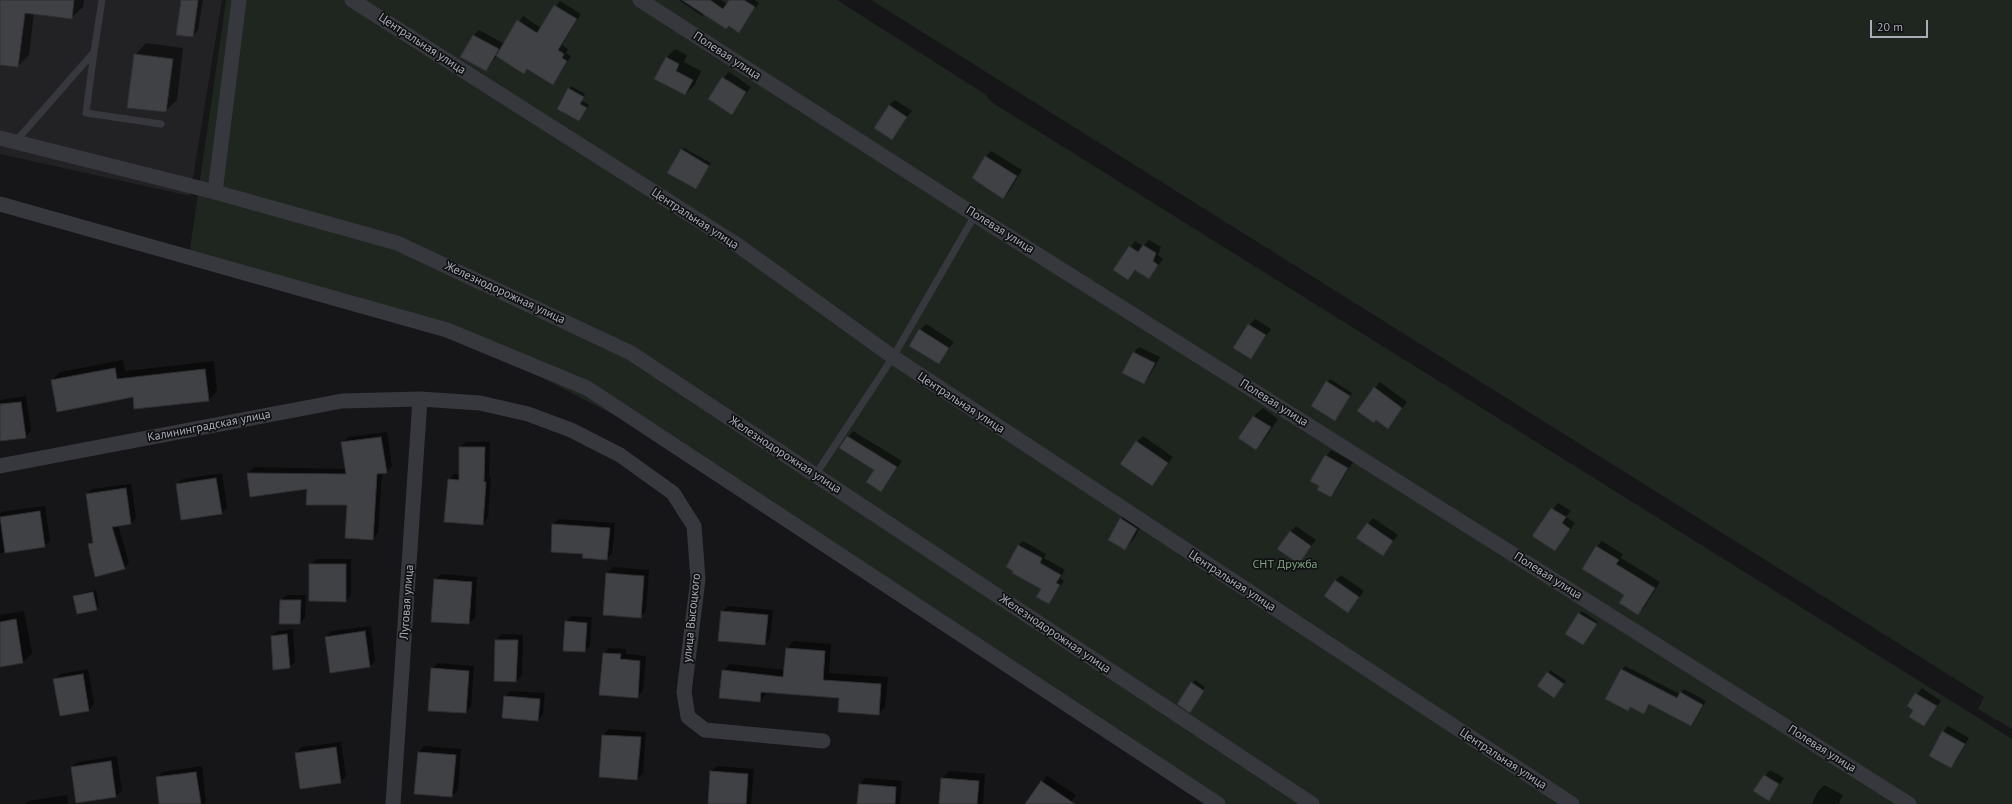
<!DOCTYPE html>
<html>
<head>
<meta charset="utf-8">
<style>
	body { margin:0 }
	#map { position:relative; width:2012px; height:804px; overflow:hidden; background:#161618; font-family:"PT Sans",sans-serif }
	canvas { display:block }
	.scale { position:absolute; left:1870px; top:20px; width:58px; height:18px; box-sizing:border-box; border:2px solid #a8adb8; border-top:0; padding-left:5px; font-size:12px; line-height:14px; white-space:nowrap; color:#a8adb8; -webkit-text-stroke:3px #111113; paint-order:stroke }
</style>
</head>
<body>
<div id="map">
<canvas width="2012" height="804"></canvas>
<div class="scale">20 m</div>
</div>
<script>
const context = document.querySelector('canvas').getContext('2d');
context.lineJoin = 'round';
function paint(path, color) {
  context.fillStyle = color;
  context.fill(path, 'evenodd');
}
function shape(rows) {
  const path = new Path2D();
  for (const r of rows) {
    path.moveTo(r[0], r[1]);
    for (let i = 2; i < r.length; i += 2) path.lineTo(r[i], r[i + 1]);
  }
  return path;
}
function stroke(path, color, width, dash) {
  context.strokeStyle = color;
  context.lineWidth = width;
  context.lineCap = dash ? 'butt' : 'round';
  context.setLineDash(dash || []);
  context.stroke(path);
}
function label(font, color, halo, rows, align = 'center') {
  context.font = font + ' "PT Sans",sans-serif';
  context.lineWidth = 3.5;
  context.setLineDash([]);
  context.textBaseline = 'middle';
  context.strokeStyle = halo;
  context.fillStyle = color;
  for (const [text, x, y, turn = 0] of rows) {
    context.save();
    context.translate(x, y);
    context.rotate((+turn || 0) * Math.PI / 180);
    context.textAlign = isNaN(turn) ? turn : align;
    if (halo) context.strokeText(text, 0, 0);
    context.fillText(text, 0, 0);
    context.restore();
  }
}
const built = shape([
	[0,0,222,0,190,196,0,154]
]);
const green = shape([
	[226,0,837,0,985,94,990,101,2012,739,2012,804,1217,804,633,425,539,376,421,327,189,256],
	[871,0,2012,0,2012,729,1978,709,1984,697]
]);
const shadow = shape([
	[0,0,84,0,83,7,71,18,34,13,29,55,18,66,0,64],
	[182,0,203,0,198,30,193,36],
	[679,0,721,0,727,4,730,0,755,0,759,3,739,31,705,14,702,16],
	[560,1,581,14,562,45,568,49,566,53,571,56,553,84,528,69,524,72,497,56,486,70,473,36,479,30,505,44,523,16,541,28],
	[146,43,183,48,177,100,165,111,135,55],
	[675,49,687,55,684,62,701,71,694,86,685,94,667,57],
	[729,72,751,87,732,113,723,78],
	[571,86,585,94,582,101,589,105,579,120,569,89],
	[895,100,912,111,891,138,889,105],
	[684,148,711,163,698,185,682,150],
	[991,151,1022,170,1009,192,1003,198,986,157],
	[1149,240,1161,247,1158,255,1163,259,1149,278,1136,270,1128,278,1115,270,1135,241,1143,246],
	[1255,319,1271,329,1251,358,1249,325],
	[926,324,954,342,938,363,920,330],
	[1139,347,1160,357,1149,377,1144,383,1133,353],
	[123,360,125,371,214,361,217,391,209,400,134,396,52,380,60,372],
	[1330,379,1352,393,1337,417,1312,406],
	[1380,382,1407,402,1388,427,1377,420,1374,422,1375,388],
	[26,396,31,431,25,437,0,440,0,400],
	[1263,408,1278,419,1264,440,1255,448,1239,437,1254,416],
	[853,431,902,461,881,491,875,470,848,437],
	[387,432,392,466,386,472,382,472,378,533,372,539,348,504,308,487,248,473,254,467,346,469,342,443,348,437],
	[1143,436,1173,457,1152,485,1137,442],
	[466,442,490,442,489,477,491,477,488,518,482,524,449,480,454,474,460,475,460,448],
	[1331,450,1353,462,1336,490,1331,496,1320,486,1326,456],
	[222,473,227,508,221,513,177,484,183,479],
	[131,484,136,518,131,523,118,525,129,563,124,568,90,545,93,541,87,494,92,489],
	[1558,503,1571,511,1566,517,1575,523,1555,550,1533,535],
	[45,506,50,541,44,546,0,553,0,512],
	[1129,510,1145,520,1133,540,1125,548,1121,519],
	[1373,518,1398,535,1383,555,1368,524],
	[559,519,615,523,612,554,606,559,553,524],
	[1296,526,1316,540,1298,562,1290,532],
	[1023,541,1046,554,1044,558,1065,570,1060,578,1064,581,1049,603,1019,545],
	[1602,541,1623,554,1621,558,1660,582,1644,608,1638,614,1596,547],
	[316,559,351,559,351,595,346,601,310,565],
	[613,567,649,570,646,611,640,617,607,573],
	[441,574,477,577,475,618,469,623,435,580],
	[1341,575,1364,591,1348,612,1335,581],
	[96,590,99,606,97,609,74,597,77,594],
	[286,595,306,595,305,617,300,623,281,601],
	[728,606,773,610,770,638,765,644,722,612],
	[24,611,32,653,23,662,0,666,0,615],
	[1582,611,1598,622,1583,644,1566,633],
	[572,616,592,617,590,646,584,651,566,621],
	[371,626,375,661,370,666,326,637,331,631],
	[293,629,295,662,289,667,272,636,277,631],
	[502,634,523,635,522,675,516,681,496,640],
	[794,641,831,644,829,673,888,677,885,707,878,714,840,697,766,691,766,694,759,701,723,671,730,664,785,670,787,648],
	[609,648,626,649,626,654,646,656,643,691,637,697,604,653],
	[438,663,474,666,471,707,466,712,432,669],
	[1625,666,1680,694,1684,689,1706,701,1695,721,1691,725,1650,704,1644,713,1631,706,1628,710,1622,670],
	[88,669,94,704,89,710,54,680,60,674],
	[1550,670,1566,681,1556,694,1548,673],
	[1195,680,1205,687,1193,709,1179,704],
	[1922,688,1941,701,1924,725,1914,710,1909,706],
	[511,691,545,693,543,714,538,720,505,696],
	[1948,726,1969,738,1956,761,1951,767,1943,732],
	[609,729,646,732,643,773,637,779,603,735],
	[341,742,346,776,340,782,296,753,302,747],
	[424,746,461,749,458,790,452,796,415,793,418,752],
	[117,756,122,791,116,796,72,767,78,762],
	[202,766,206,801,203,804,160,804,157,778,162,772],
	[717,766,754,769,751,804,709,804,711,771],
	[1770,770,1784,778,1769,800,1765,776],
	[949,771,985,774,983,804,940,804,942,779],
	[1047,776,1076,795,1070,804,1026,804],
	[865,778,902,781,900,804,858,804,860,784],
	[1824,785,1843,795,1839,804,1812,804,1818,791],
	[67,795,68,804,25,804,28,801]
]);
const building = shape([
	[0,0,74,0,72,19,25,13,18,67,0,65,0,0],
	[181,0,198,0,193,37,176,35,181,0],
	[682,0,710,0,723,9,729,0,744,0,755,7,739,33,729,26,726,29,682,0],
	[554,5,577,19,558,50,564,54,562,58,567,61,553,85,527,69,524,74,496,56,517,20,537,33,554,5],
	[473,35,499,49,486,71,460,57,473,35],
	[134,54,173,59,166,112,127,108,134,54],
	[666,57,679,64,676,71,693,80,685,95,654,79,666,57],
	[722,77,746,92,732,115,708,99,722,77],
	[568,88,584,97,580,104,587,108,579,121,557,109,568,88],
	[889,105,907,117,892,140,874,128,889,105],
	[681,149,709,166,696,189,667,173,681,149],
	[985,156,1017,176,1003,199,972,178,985,156],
	[1143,245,1156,253,1153,261,1158,265,1149,279,1135,270,1128,280,1113,270,1129,246,1138,252,1143,245],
	[1248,324,1266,335,1251,359,1233,348,1248,324],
	[919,329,949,348,939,364,909,346,919,329],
	[1133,352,1155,363,1144,384,1122,373,1133,352],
	[115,368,117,379,205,369,209,401,134,409,133,397,57,412,51,380,115,368],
	[1326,381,1350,396,1335,421,1311,406,1326,381],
	[1374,387,1402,408,1388,429,1376,420,1374,423,1357,411,1374,387],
	[21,402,26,438,0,441,0,404,21,402],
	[1253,416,1271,427,1256,450,1238,438,1253,416],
	[847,436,897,467,881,492,866,482,874,470,839,448,847,436],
	[381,437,387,473,377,474,373,540,345,538,347,505,306,505,307,489,250,497,247,473,346,474,341,442,381,437],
	[1136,441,1168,463,1152,486,1120,464,1136,441],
	[459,447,485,447,484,482,486,482,483,525,444,522,448,479,459,480,459,447],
	[1325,455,1348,468,1331,497,1317,490,1319,486,1310,481,1325,455],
	[216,478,222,514,181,520,176,484,216,478],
	[126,488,131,524,112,527,125,569,95,577,88,544,93,543,86,494,126,488],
	[1551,508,1566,517,1562,523,1570,529,1555,551,1532,536,1551,508],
	[40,511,45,547,5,553,0,517,40,511],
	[1120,518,1137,529,1125,550,1108,540,1120,518],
	[1367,523,1393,541,1383,556,1356,538,1367,523],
	[552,524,610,528,607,560,582,558,583,554,551,552,552,524],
	[1290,531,1311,546,1299,564,1277,549,1290,531],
	[1018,545,1042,558,1040,563,1061,575,1056,583,1060,585,1049,604,1036,597,1041,589,1012,573,1013,571,1006,567,1018,545],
	[1596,546,1619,560,1616,564,1655,588,1638,615,1619,603,1624,595,1582,569,1596,546],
	[309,564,346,564,346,602,309,601,309,564],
	[606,573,644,576,641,618,603,615,606,573],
	[434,579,472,582,469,624,431,622,434,579],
	[1335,580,1359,597,1348,613,1324,596,1335,580],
	[93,592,97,610,77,614,73,596,93,592],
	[280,600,301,600,300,624,279,624,280,600],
	[721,611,768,615,765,645,718,641,721,611],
	[1578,613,1597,624,1583,645,1565,634,1578,613],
	[16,619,23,663,0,667,0,622,16,619],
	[565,621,587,623,585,652,563,651,565,621],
	[365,631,370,667,330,673,325,637,365,631],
	[287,634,290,668,273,670,271,636,287,634],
	[495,640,518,640,516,682,494,681,495,640],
	[786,648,825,651,823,680,881,684,879,715,838,712,839,698,761,692,760,702,719,698,722,670,783,677,786,648],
	[603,653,621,654,620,659,640,661,638,698,599,695,603,653],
	[431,668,469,671,466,713,428,711,431,668],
	[1621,669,1677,698,1680,692,1703,705,1691,726,1649,704,1644,714,1630,707,1628,711,1605,699,1621,669],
	[1547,672,1564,684,1554,698,1537,686,1547,672],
	[83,674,89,711,60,716,53,679,83,674],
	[1191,682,1204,691,1190,713,1177,704,1191,682],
	[1915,693,1937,706,1924,726,1909,717,1913,710,1907,706,1915,693],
	[504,696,540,699,538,721,502,718,504,696],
	[1942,731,1965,744,1951,768,1929,756,1942,731],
	[602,735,641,737,637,780,599,777,602,735],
	[336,747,341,783,300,789,295,753,336,747],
	[418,752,456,755,452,797,414,794,418,752],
	[111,761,116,797,76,803,71,767,111,761],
	[710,771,748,774,746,804,708,804,710,771],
	[196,772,201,804,159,804,156,777,196,772],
	[1764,775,1779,784,1769,801,1753,791,1764,775],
	[941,778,979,781,977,804,939,804,941,778],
	[1041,781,1075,804,1025,804,1041,781],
	[859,784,896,787,895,804,857,804,859,784]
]);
const lane = shape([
	[94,52,86,113,161,124],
	[16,141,94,52,102,0],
	[816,474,893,357,975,215]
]);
const street = shape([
	[352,0,739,246,893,357,1572,804],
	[640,0,975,215,1909,804],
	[0,138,215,192,239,0],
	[215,192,397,243,631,353,1312,804],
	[0,204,447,330,587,388,1218,804],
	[0,466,342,401,420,399,480,403,528,414,571,430,620,455,673,493,694,526,698,579,684,692,688,717,705,730,823,741],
	[393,804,420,399]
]);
const streetNames = [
	["Центральная улица",422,44,33],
	["Полевая улица",727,56,33],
	["Центральная улица",695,219,33],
	["Полевая улица",1000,230,32],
	["Железнодорожная улица",505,293,25],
	["Центральная улица",961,403,33],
	["Полевая улица",1274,403,32],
	["Калининградская улица",209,426,-11],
	["Железнодорожная улица",785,455,33],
	["Полевая улица",1548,576,32],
	["Центральная улица",1232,581,33],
	["Луговая улица",407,602,-86],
	["улица Высоцкого",692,618,-84],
	["Железнодорожная улица",1055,634,34],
	["Полевая улица",1822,749,32],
	["Центральная улица",1503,759,33]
];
const parkNames = [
	["СНТ Дружба",1285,565]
];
paint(built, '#222225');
paint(green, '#1e261f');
paint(shadow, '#0007');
paint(building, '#404145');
stroke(building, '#303034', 1);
stroke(lane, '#37383d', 7);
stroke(street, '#37383d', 15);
label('12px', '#a8adb8', '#111113', streetNames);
label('12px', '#7fa381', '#111113', parkNames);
</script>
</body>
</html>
